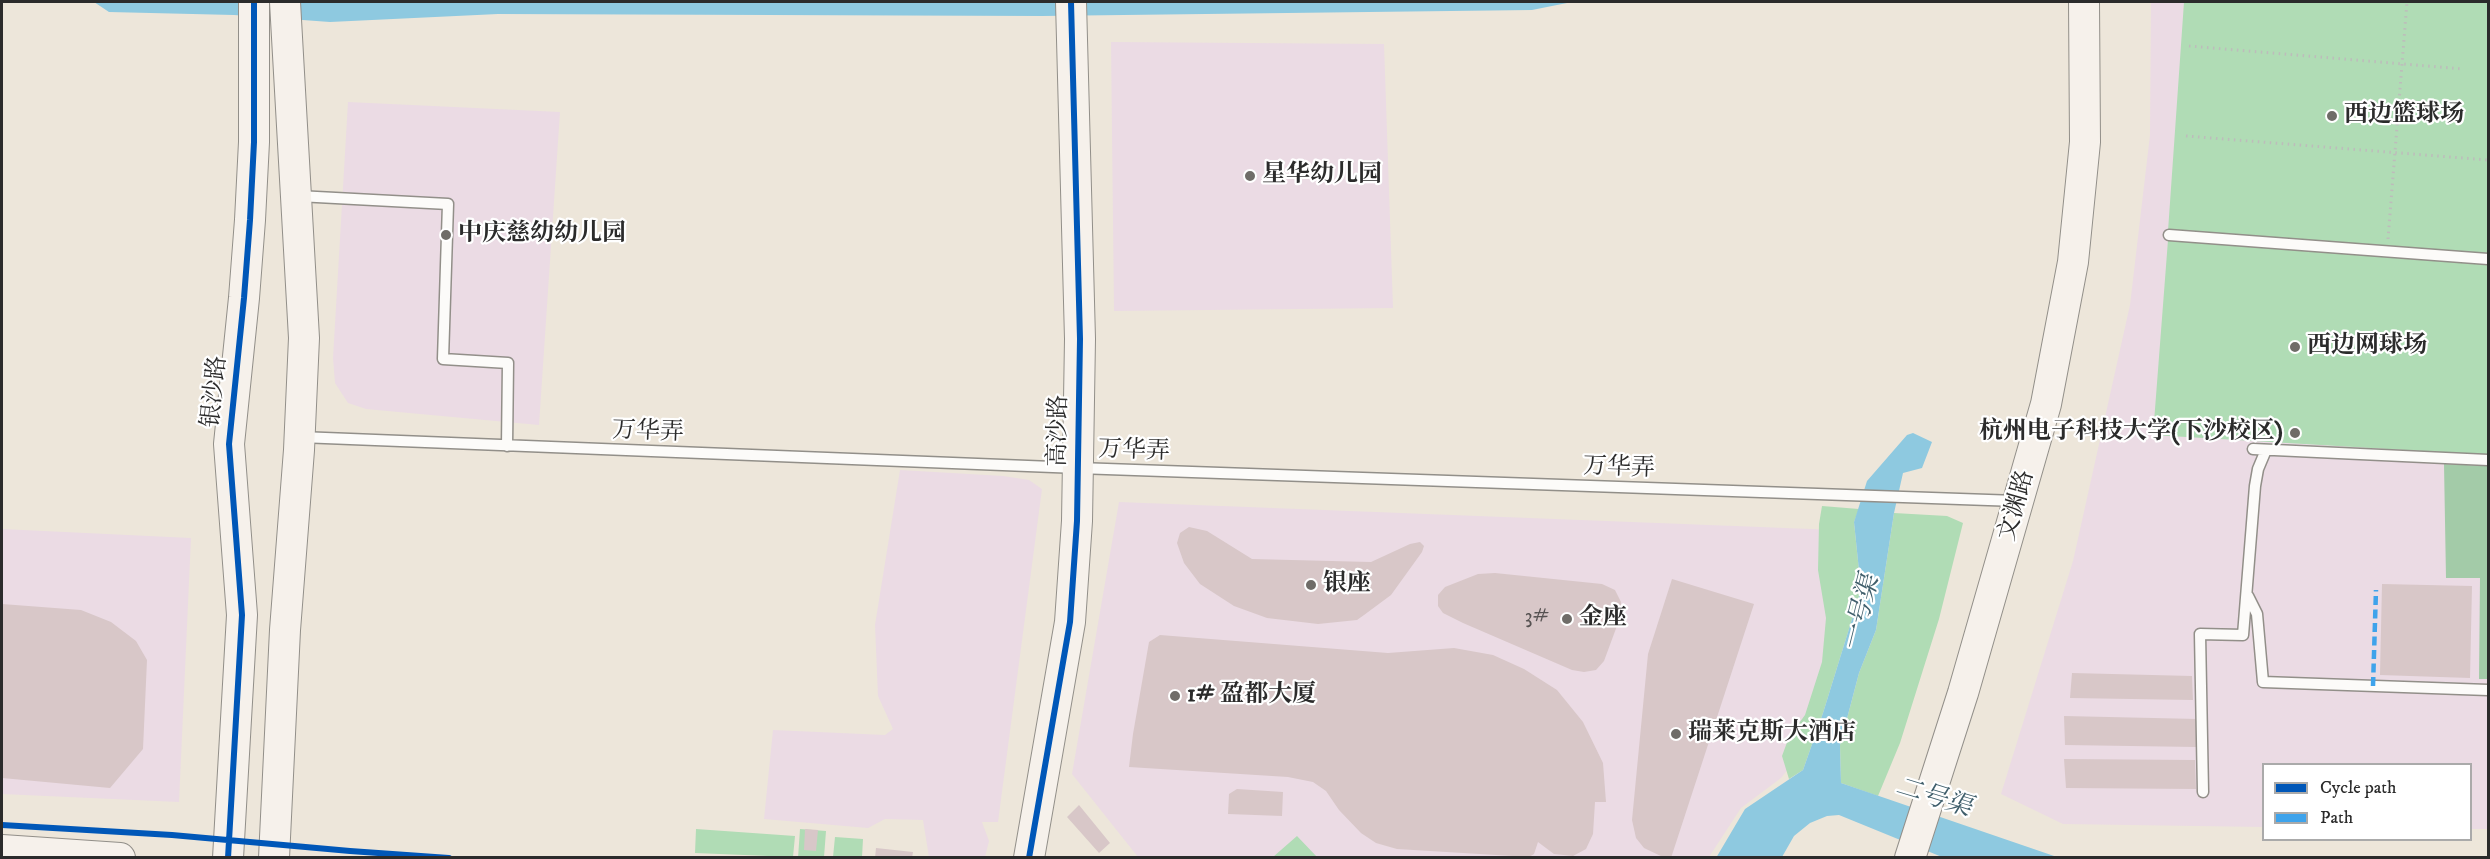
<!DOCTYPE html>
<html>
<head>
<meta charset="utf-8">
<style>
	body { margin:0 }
	#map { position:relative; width:2490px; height:859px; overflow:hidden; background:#ede6da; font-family:"IM FELL DW Pica",serif }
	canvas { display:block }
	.frame { position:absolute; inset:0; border:3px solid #2b2b2b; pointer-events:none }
	.legend { position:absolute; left:2262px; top:763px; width:210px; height:78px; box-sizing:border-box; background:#fff; border:2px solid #aaa; margin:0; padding:8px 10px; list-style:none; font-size:18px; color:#2b2b2b }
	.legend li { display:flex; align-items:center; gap:12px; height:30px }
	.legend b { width:30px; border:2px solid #aaa }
</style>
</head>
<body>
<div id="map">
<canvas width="2490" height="859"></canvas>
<div class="frame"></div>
<ul class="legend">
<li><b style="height:8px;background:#0057b8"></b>Cycle path</li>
<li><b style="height:8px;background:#3ea3eb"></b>Path</li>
</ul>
</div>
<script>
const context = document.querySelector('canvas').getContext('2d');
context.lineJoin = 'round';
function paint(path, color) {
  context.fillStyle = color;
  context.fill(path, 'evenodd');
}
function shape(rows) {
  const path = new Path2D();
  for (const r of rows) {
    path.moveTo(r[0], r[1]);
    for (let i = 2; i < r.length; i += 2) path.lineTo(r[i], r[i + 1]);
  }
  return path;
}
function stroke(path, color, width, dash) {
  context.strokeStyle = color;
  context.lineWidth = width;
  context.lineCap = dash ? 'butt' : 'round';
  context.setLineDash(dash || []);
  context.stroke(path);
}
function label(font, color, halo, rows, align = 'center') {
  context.font = font + ' "IM FELL DW Pica","Noto Serif SC",serif';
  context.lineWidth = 4.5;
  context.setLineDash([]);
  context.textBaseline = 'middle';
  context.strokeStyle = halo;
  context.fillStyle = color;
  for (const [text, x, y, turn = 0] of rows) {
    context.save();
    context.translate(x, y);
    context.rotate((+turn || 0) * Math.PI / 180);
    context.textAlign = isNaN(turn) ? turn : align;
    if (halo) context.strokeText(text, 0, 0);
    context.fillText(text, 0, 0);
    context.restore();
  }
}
const built = shape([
	[2151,2,2488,2,2488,829,2471,829,2470,764,2264,764,2263,827,2063,824,2001,794,2073,561,2130,305,2150,135],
	[1111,42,1384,44,1393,308,1114,311],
	[348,102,560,112,539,425,366,409,348,403,335,383,333,358],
	[900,470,1003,476,1029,480,1042,489,998,822,982,822,989,841,985,857,929,857,923,820,885,819,868,828,764,819,773,730,885,735,893,729,878,696,875,625],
	[1119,502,1837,530,1848,580,1801,753,1781,778,1741,808,1709,857,1138,857,1072,774],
	[2,529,191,538,179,802,2,794]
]);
const green = shape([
	[2184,2,2488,2,2488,256,2168,231],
	[2168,240,2488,262,2488,455,2153,435],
	[1822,506,1859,509,1854,522,1861,590,1823,713,1803,770,1789,779,1782,756,1789,737,1805,715,1822,662,1826,618,1818,570,1819,524],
	[1894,513,1947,516,1963,523,1939,619,1900,743,1878,796,1841,783,1840,745,1859,673,1876,630],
	[696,829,795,836,793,857,695,853],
	[800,829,826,831,824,857,798,858],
	[1297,836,1317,857,1273,857],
	[835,837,863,839,862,857,833,857]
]);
const forest = shape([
	[2444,464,2488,466,2488,679,2479,679,2480,578,2446,578]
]);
const water = shape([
	[94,2,1572,2,1532,10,1042,16,498,14,330,22,234,15,109,12],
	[1913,433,1932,442,1922,468,1903,473,1894,513,1876,630,1859,673,1840,745,1841,783,2057,857,2164,857,1942,857,1839,815,1827,816,1810,823,1794,836,1782,857,1716,858,1745,809,1803,770,1823,713,1861,590,1854,522,1867,481,1907,435]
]);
const building = shape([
	[1189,527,1207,531,1252,559,1371,562,1410,544,1420,542,1424,546,1422,552,1391,595,1364,615,1357,620,1318,624,1267,618,1234,606,1200,584,1184,563,1177,543,1180,533],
	[1495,573,1602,584,1615,590,1621,602,1621,615,1604,661,1596,670,1584,672,1572,670,1463,623,1443,613,1438,606,1438,595,1445,587,1478,574],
	[1672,579,1754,604,1671,858,1665,858,1644,848,1636,838,1632,820,1648,654],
	[2382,584,2472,586,2470,678,2380,675],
	[2,604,81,610,111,622,136,641,147,660,143,749,110,788,2,778],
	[1160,635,1388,653,1454,648,1493,655,1524,669,1557,690,1583,722,1603,763,1606,802,1595,802,1593,834,1586,849,1573,856,1554,854,1538,842,1534,854,1529,857,1397,849,1376,843,1361,833,1339,810,1326,791,1313,782,1288,777,1129,767,1133,734,1149,642],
	[2072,673,2192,676,2193,700,2070,698],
	[2064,716,2198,719,2196,747,2065,745],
	[2064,759,2195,760,2196,789,2066,788],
	[1237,789,1283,792,1282,816,1228,814,1229,794],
	[1079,805,1110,843,1099,853,1067,817],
	[805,829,818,830,816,851,804,850],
	[876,848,913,852,912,858,875,858]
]);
const path = shape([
	[2189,46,2463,69],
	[2186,136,2488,160],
	[2388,239,2407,2]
]);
const lane = shape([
	[298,196,448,204,443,359,508,363,507,446],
	[2169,235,2488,259],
	[300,437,1078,468,2017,501],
	[2253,449,2488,460],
	[2248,596,2257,614,2263,682,2488,690],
	[2203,792,2200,634,2243,635,2255,486,2258,469,2266,450]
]);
const secondary = shape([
	[2,850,120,858],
	[228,858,242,615,229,444,244,298,250,220,254,142,254,2],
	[274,858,285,630,299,450,304,338,285,2],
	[1029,858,1070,622,1077,521,1080,339,1071,2],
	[1910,858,1963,693,2046,404,2073,262,2085,142,2084,2]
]);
const quiet = shape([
	[2373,686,2376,590]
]);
const cycleway = shape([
	[2,825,172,835,350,851,449,858],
	[228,858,242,615,229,444,244,298,250,220,254,142,254,2],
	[1029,858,1070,622,1077,521,1080,339,1071,2]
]);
const markers = [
	[2332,116,6,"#6f6c68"],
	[1250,176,6,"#6f6c68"],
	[446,235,6,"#6f6c68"],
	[2295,347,6,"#6f6c68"],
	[2295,433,6,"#6f6c68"],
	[1311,585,6,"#6f6c68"],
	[1567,619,6,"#6f6c68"],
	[1175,696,6,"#6f6c68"],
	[1676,734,6,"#6f6c68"]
];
const numberNames = [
	["3#",1537,619]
];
const poiNames = [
	["西边篮球场",2344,116],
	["星华幼儿园",1262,176],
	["中庆慈幼幼儿园",458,235],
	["西边网球场",2307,347],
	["杭州电子科技大学(下沙校区)",2283,433,"right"],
	["银座",1323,585],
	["金座",1579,619],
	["1# 盈都大厦",1187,696],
	["瑞莱克斯大酒店",1688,734]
];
const streetNames = [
	["银沙路",216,392,-84],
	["高沙路",1060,431,-89],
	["万华弄",648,433,2],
	["万华弄",1134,452,2],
	["万华弄",1619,469,2],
	["文渊路",2018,506,-74]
];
const waterNames = [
	["一号渠",1863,614,-76],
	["二号渠",1933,799,17]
];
paint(built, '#ebdbe4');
paint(green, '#b0dcb5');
paint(forest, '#a3cba8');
paint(water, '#8ec9e0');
paint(building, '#d8c7c8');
stroke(lane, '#928f89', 13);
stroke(secondary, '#928f89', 32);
stroke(path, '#bdbcbb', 3, [1.5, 4.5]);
stroke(lane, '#fcfbf9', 10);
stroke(secondary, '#f6f1eb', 30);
stroke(quiet, '#3ea3eb', 4.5, [9, 4.5]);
stroke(cycleway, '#0057b8', 6);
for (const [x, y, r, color] of markers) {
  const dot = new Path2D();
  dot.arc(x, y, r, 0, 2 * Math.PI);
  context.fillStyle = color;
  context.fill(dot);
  stroke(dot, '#fff', 2);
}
label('21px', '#565252', null, numberNames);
label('bold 24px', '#2b2b2b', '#fff', poiNames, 'left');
label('24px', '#2b2b2b', '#fff', streetNames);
label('italic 26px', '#3f5e6b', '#fff', waterNames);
</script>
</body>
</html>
